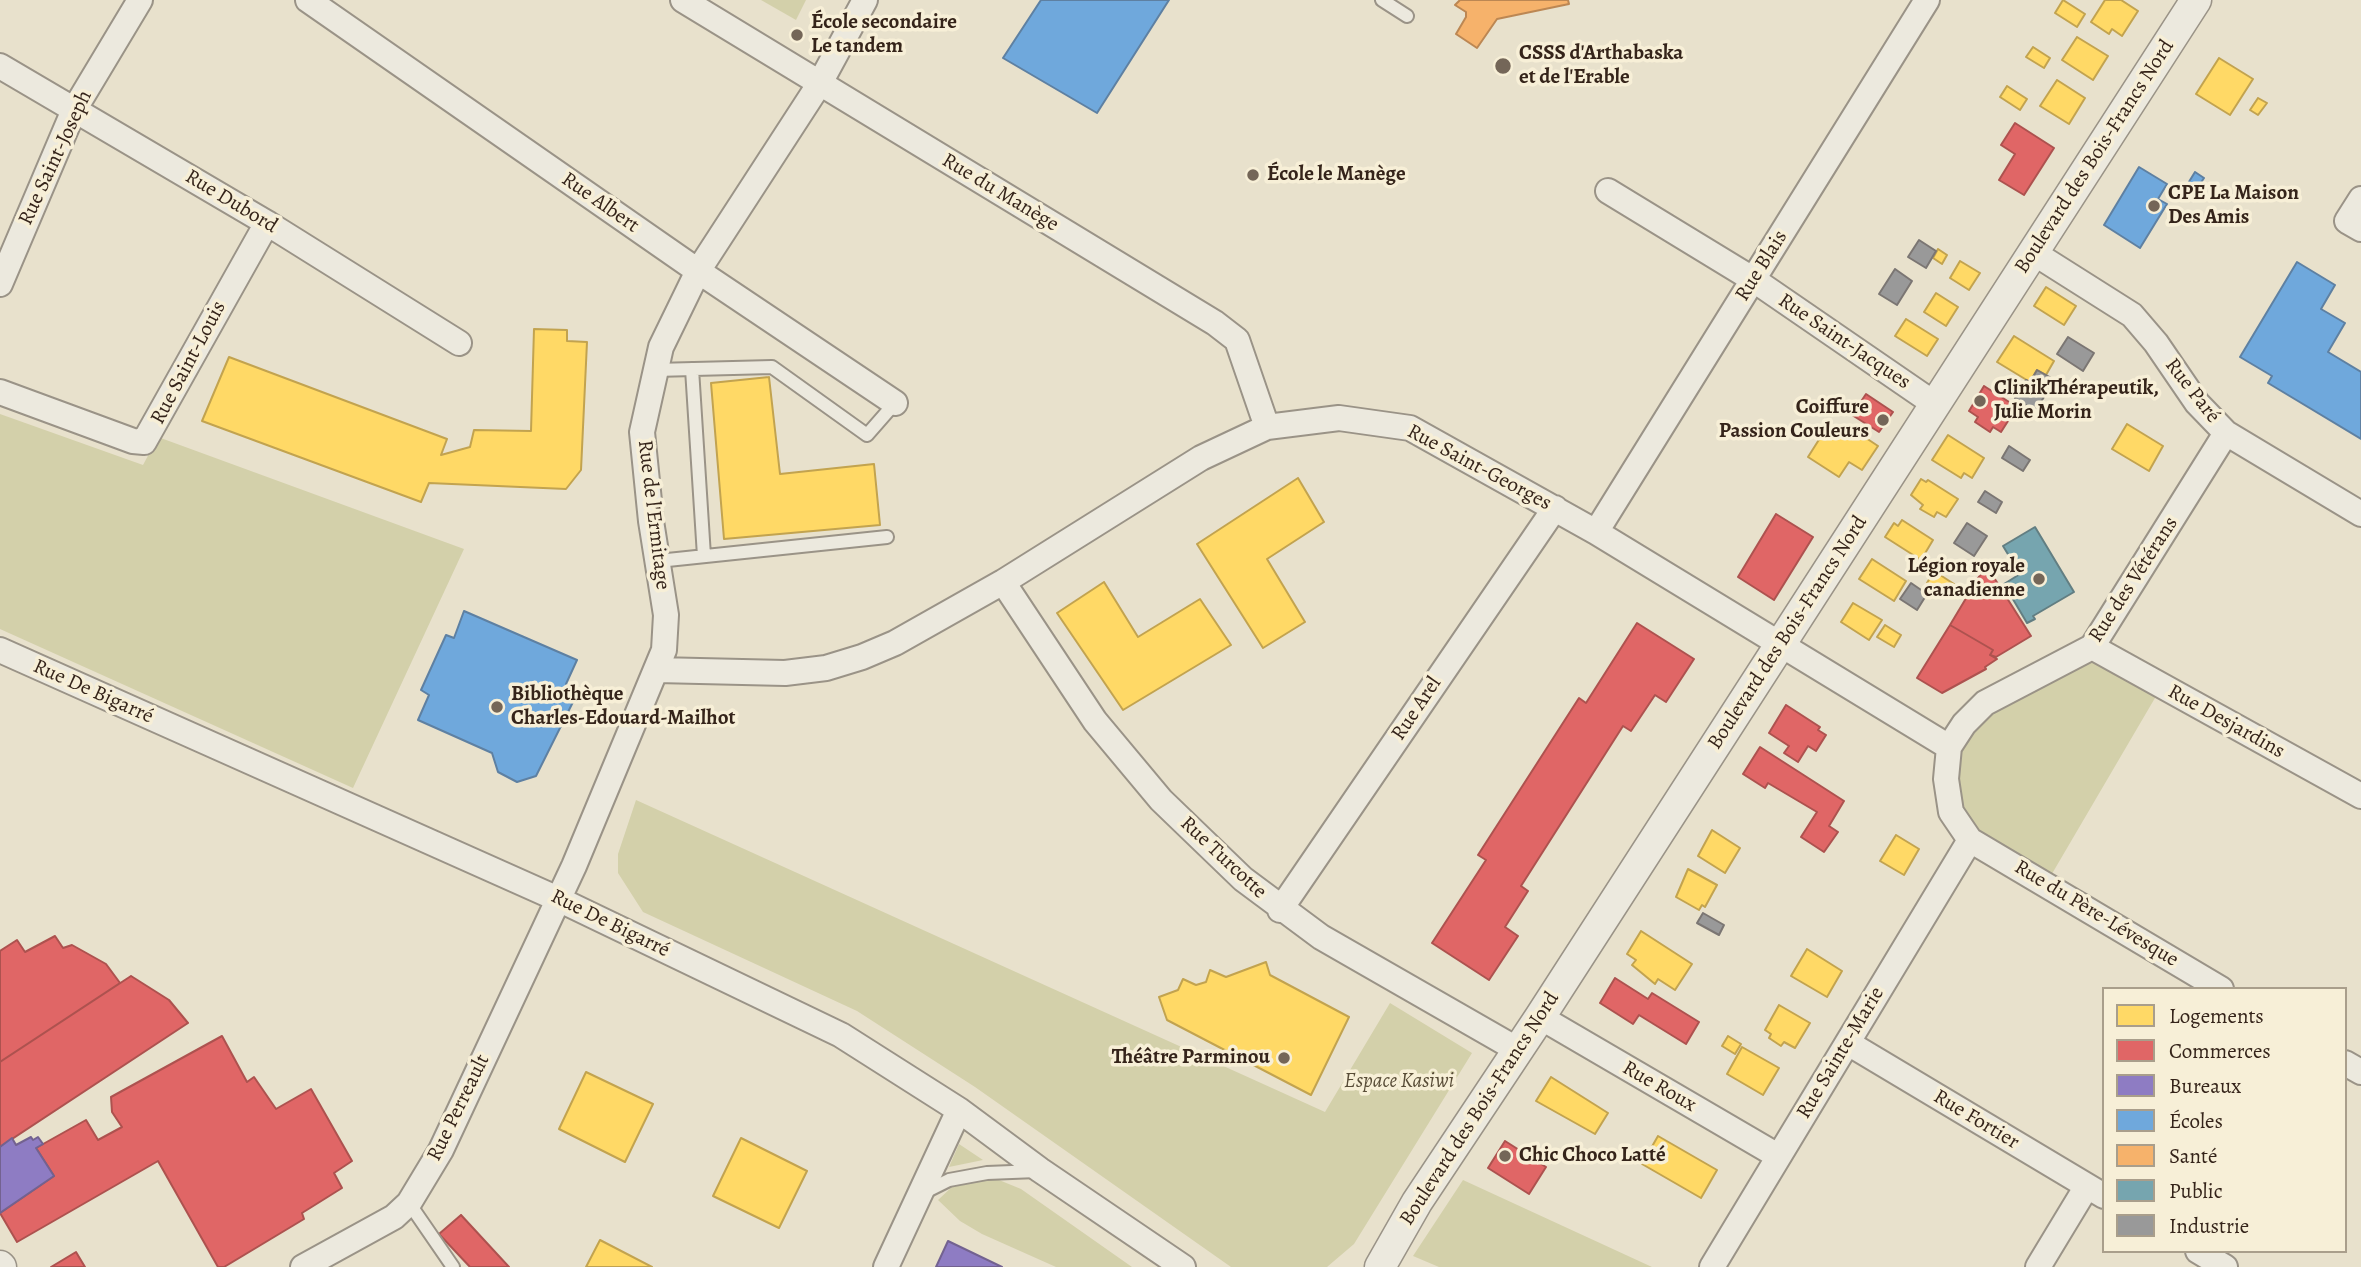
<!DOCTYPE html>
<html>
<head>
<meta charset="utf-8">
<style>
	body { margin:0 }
	#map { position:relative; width:2361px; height:1267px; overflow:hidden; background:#e8e1cc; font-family:Alegreya,serif }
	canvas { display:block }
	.legend { position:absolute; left:2102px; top:987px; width:245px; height:266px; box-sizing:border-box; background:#f7efd7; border:2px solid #a99e8b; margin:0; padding:9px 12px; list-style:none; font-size:21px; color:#35241a }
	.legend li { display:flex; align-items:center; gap:14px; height:35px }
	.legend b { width:35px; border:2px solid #a99e8b }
</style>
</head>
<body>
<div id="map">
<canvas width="2361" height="1267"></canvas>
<ul class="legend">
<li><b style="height:19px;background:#ffd966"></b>Logements</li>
<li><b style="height:19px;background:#e06666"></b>Commerces</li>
<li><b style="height:19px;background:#8e7cc3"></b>Bureaux</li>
<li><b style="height:19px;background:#6fa8dc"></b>Écoles</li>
<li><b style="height:19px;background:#f6b26b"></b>Santé</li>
<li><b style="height:19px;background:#76a5af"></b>Public</li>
<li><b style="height:19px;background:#999"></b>Industrie</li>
</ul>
</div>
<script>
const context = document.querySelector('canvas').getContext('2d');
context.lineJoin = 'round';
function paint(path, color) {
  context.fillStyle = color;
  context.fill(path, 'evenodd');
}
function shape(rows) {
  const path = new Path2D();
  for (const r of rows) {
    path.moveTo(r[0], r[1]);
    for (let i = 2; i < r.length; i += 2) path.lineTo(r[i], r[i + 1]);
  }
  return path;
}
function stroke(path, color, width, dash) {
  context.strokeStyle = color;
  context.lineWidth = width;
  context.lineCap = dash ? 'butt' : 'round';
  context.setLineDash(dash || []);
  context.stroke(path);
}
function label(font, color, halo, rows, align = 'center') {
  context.font = font + ' Alegreya,serif';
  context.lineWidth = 7;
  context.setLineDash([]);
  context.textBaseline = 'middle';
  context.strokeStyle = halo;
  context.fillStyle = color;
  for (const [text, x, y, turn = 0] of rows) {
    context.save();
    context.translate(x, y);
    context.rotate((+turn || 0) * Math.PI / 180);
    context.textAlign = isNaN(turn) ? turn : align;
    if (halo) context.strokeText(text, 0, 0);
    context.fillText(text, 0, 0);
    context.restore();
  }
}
const green = shape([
	[761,0,806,0,796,20],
	[0,414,143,465,158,437,464,549,353,788,0,629],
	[2092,647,2162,686,2046,884,1951,812,1964,724],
	[636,800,1325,1112,1390,1003,1472,1053,1354,1244,1327,1267,1231,1267,975,1087,857,1011,643,912,618,873,618,854],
	[959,1144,983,1160,949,1167],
	[979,1180,999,1180,1021,1189,1132,1267,1056,1267,982,1234,960,1221,938,1200,953,1186],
	[1463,1180,1652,1267,1439,1267,1413,1256]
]);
const homes = shape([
	[2063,0,2085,14,2077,27,2055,13,2063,0],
	[2105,0,2121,0,2138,11,2122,36,2112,29,2109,34,2091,22,2105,0],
	[2077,37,2108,56,2093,80,2062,60,2077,37],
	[2033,47,2050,58,2044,68,2026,57,2033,47],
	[2219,58,2253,79,2230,115,2196,94,2219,58],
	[2057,80,2085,98,2069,124,2040,106,2057,80],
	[2007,86,2027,99,2020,110,2000,97,2007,86],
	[2258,98,2267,103,2258,115,2250,110,2258,98],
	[1938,249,1947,255,1942,264,1933,258,1938,249],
	[1960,261,1980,273,1969,290,1950,278,1960,261],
	[2046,287,2076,306,2064,325,2034,306,2046,287],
	[1936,293,1958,307,1946,326,1924,312,1936,293],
	[1906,319,1938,339,1927,356,1895,336,1906,319],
	[534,329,567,330,567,341,587,342,581,470,566,489,429,483,421,502,202,421,229,357,447,439,441,455,470,447,474,430,531,431,534,329],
	[2014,336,2054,361,2046,375,2037,370,2030,382,1997,362,2014,336],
	[769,377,780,474,874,464,880,525,724,539,711,383,769,377],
	[2127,424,2163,446,2149,471,2112,449,2127,424],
	[1848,426,1878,446,1862,470,1849,462,1839,477,1808,457,1827,427,1841,437,1848,426],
	[1948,435,1984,458,1972,478,1964,473,1961,478,1932,460,1948,435],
	[1298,478,1324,522,1267,559,1305,622,1263,648,1197,544,1298,478],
	[1921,479,1926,482,1928,480,1958,499,1946,517,1937,512,1934,517,1920,509,1923,505,1911,495,1921,479],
	[1902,520,1933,540,1921,560,1885,537,1894,523,1898,526,1902,520],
	[1872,559,1906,581,1894,601,1859,579,1872,559],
	[1934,571,1954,584,1947,595,1927,583,1934,571],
	[1104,582,1138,637,1200,599,1231,645,1123,710,1057,613,1104,582],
	[1853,603,1882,620,1869,640,1841,622,1853,603],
	[1885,625,1901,635,1894,647,1877,637,1885,625],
	[1712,830,1740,848,1725,873,1698,856,1712,830],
	[1896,835,1919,849,1904,875,1880,861,1896,835],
	[1688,869,1717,885,1705,907,1702,905,1699,910,1676,897,1688,869],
	[1641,931,1692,964,1675,990,1658,979,1655,984,1632,965,1636,960,1627,954,1641,931],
	[1807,949,1842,971,1827,997,1791,976,1807,949],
	[1266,962,1270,975,1349,1017,1311,1095,1167,1020,1159,997,1178,990,1183,979,1196,985,1206,982,1210,970,1226,977,1266,962],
	[1779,1005,1810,1023,1795,1048,1784,1042,1781,1046,1769,1038,1771,1034,1765,1030,1779,1005],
	[1728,1036,1741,1044,1735,1054,1722,1046,1728,1036],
	[1742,1047,1779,1068,1763,1095,1727,1074,1742,1047],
	[586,1072,653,1104,625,1162,559,1129,586,1072],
	[1551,1077,1608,1113,1595,1134,1536,1101,1551,1077],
	[1658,1136,1717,1170,1701,1198,1642,1164,1658,1136],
	[741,1138,807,1171,779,1228,713,1196,741,1138],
	[600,1240,652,1267,586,1267,600,1240]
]);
const shops = shape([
	[2015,123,2054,148,2024,195,1999,180,2015,154,2001,145,2015,123],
	[1984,386,2017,407,2001,432,1993,427,1990,432,1975,422,1978,417,1969,411,1984,386],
	[1866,394,1893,412,1879,432,1852,415,1866,394],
	[1776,514,1813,537,1774,600,1738,577,1776,514],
	[1986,565,2031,636,1996,657,1990,655,1993,650,1950,625,1986,565],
	[1637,623,1694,659,1666,702,1655,695,1631,731,1623,726,1521,886,1528,891,1505,927,1518,936,1489,980,1432,943,1486,860,1478,855,1579,698,1586,703,1637,623],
	[1950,625,1993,650,1990,655,1997,659,1985,667,1986,669,1942,693,1917,678,1950,625],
	[1786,705,1820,727,1818,730,1826,735,1816,751,1808,746,1798,762,1784,753,1789,746,1769,733,1786,705],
	[1760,747,1844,801,1829,826,1838,832,1824,852,1801,837,1817,812,1768,783,1765,788,1743,774,1760,747],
	[55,936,63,948,72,945,106,964,120,983,0,1062,0,951,17,940,25,952,55,936],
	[131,976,169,1000,188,1023,0,1147,0,1062,131,976],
	[1615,978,1648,999,1652,993,1699,1022,1686,1044,1639,1015,1633,1024,1600,1003,1615,978],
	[222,1036,247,1082,254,1077,276,1109,311,1089,352,1161,334,1173,342,1188,302,1213,304,1219,224,1267,218,1267,158,1161,17,1242,0,1213,54,1176,36,1148,86,1120,98,1140,122,1127,112,1112,111,1097,222,1036],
	[1505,1141,1546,1167,1529,1194,1488,1168,1505,1141],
	[461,1215,509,1267,470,1267,439,1234,461,1215],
	[76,1252,85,1267,51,1267,76,1252]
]);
const offices = shape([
	[31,1137,33,1140,38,1137,43,1144,36,1148,54,1176,0,1213,0,1147,12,1138,16,1145,31,1137],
	[948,1241,1002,1267,936,1267,948,1241]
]);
const schools = shape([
	[1041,0,1169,0,1097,113,1003,58,1041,0],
	[2139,167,2167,184,2158,199,2167,204,2140,248,2104,225,2139,167],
	[2195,172,2204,178,2196,190,2187,185,2195,172],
	[2297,262,2335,285,2321,309,2345,323,2328,352,2361,372,2361,439,2268,383,2272,376,2240,357,2297,262],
	[464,611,577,660,566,684,579,690,536,776,517,782,498,772,492,753,418,720,429,695,421,690,446,635,454,638,464,611]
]);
const health = shape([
	[1460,0,1568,0,1569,4,1497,19,1477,48,1456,34,1466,17,1466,12,1455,5,1460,0]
]);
const public = shape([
	[2035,527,2074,592,2033,616,2035,619,2027,623,2004,584,2020,574,2003,546,2035,527]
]);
const industry = shape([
	[1919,240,1936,251,1926,268,1908,257,1919,240],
	[1895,269,1912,281,1897,305,1879,294,1895,269],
	[2068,337,2094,353,2083,371,2057,354,2068,337],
	[2037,370,2055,380,2035,411,2015,398,2026,380,2030,382,2037,370],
	[2009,446,2030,460,2023,471,2002,458,2009,446],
	[1985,491,2002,502,1996,513,1978,502,1985,491],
	[1967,523,1987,536,1974,556,1954,543,1967,523],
	[1911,583,1927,594,1917,610,1900,599,1911,583],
	[1703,913,1724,925,1719,935,1697,923,1703,913]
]);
const service = shape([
	[1382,0,1407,16],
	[692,369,704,556],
	[655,370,772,367,867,435,895,403],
	[658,561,887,537],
	[923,1193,949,1180,987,1173,1037,1171],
	[409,1203,453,1267]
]);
const minor = shape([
	[308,0,698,271,895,403],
	[683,0,1215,323,1237,340,1267,427],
	[0,66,267,223,459,343],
	[1608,191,1754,280,1936,405],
	[2361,199,2347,221,2361,229],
	[2034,253,2132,315,2156,343,2197,403,2226,433,2361,514],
	[0,284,74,110,140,0],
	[0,392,133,441,144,442,267,223],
	[1596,532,1927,0],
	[1003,582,1095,721,1161,800,1243,879,1321,937,1518,1050],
	[2092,647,2361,796],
	[0,650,558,899,841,1035,959,1110,1040,1170,1183,1267],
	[657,670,785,673,826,668,862,657,895,643,1003,582,1201,458,1267,427,1339,418,1410,428,1596,532,1949,747,1946,779,1951,812,1970,840,2221,989],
	[1949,747,1964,724,1985,703,2092,647,2226,433],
	[1280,910,1555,508],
	[1540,1017,1778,1156],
	[1848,1043,2104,1196],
	[2345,1063,2361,1072],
	[2198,1251,2225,1267],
	[303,1267,394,1217,409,1203,441,1150,574,866,664,650,666,615,651,521,642,432,661,347,698,271,820,83,865,0],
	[886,1267,959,1110],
	[1712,1267,1970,840],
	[2038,1267,2087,1186]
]);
const tertiary = shape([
	[0,1266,1,1267],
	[1380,1267,1417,1202,1540,1017,2196,0]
]);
const markers = [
	[797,35,7,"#746658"],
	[1503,66,9,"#746658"],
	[1253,175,7,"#746658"],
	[2154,206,7,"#746658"],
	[1980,401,7,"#746658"],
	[1883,420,7,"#746658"],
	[2039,579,7,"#746658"],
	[497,707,7,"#746658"],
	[1284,1058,7,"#746658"],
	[1505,1156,7,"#746658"]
];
const poiNames = [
	["École secondaire",811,23],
	["Le tandem",811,47],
	["CSSS d'Arthabaska",1519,54],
	["et de l'Erable",1519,78],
	["École le Manège",1267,175],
	["CPE La Maison",2168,194],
	["Des Amis",2168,218],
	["ClinikThérapeutik,",1994,389],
	["Julie Morin",1994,413],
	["Coiffure",1869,408,"right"],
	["Passion Couleurs",1869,432,"right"],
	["Légion royale",2025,567,"right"],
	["canadienne",2025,591,"right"],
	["Bibliothèque",511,695],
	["Charles-Edouard-Mailhot",511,719],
	["Théâtre Parminou",1270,1058,"right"],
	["Chic Choco Latté",1519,1156]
];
const streetNames = [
	["Boulevard des Bois-Francs Nord",2095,157,-57],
	["Rue Saint-Joseph",56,158,-65],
	["Rue du Manège",1000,193,31],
	["Rue Dubord",231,202,31],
	["Rue Albert",600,203,35],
	["Rue Blais",1762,266,-58],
	["Rue Saint-Jacques",1844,342,34],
	["Rue Saint-Louis",189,363,-62],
	["Rue Paré",2192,391,52],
	["Rue Saint-Georges",1479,468,28],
	["Rue de l'Ermitage",653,515,83],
	["Rue des Vétérans",2134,580,-57],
	["Boulevard des Bois-Francs Nord",1788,633,-57],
	["Rue De Bigarré",93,692,24],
	["Rue Arel",1417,709,-56],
	["Rue Desjardins",2226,722,29],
	["Rue Turcotte",1223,858,43],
	["Rue du Père-Lévesque",2096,914,31],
	["Rue De Bigarré",610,924,26],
	["Rue Sainte-Marie",1841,1053,-59],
	["Rue Roux",1659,1087,30],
	["Rue Perreault",459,1108,-64],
	["Boulevard des Bois-Francs Nord",1480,1109,-57],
	["Rue Fortier",1976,1120,31]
];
const parkNames = [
	["Espace Kasiwi",1399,1082]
];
paint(green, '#d3d0aa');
paint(homes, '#ffd966');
stroke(homes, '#c2a34f', 2);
paint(shops, '#e06666');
stroke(shops, '#ad524f', 2);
paint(offices, '#8e7cc3');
stroke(offices, '#736290', 2);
paint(schools, '#6fa8dc');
stroke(schools, '#5e80a2', 2);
paint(health, '#f6b26b');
stroke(health, '#bc8753', 2);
paint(public, '#76a5af');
stroke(public, '#627e82', 2);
paint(industry, '#999');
stroke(industry, '#7b7673', 2);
stroke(service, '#9a9387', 16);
stroke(minor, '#9a9387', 28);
stroke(tertiary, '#9a9387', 33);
stroke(service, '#ece9de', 12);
stroke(minor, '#ece9de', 24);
stroke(tertiary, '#ece9de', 30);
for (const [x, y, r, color] of markers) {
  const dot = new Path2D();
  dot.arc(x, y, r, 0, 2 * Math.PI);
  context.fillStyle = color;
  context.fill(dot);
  stroke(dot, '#f7efd7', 2.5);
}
label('bold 21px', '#35241a', '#f7efd7', poiNames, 'left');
label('21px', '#35241a', '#f7efd7', streetNames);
label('italic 21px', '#584c37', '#f7efd7', parkNames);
</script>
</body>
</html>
